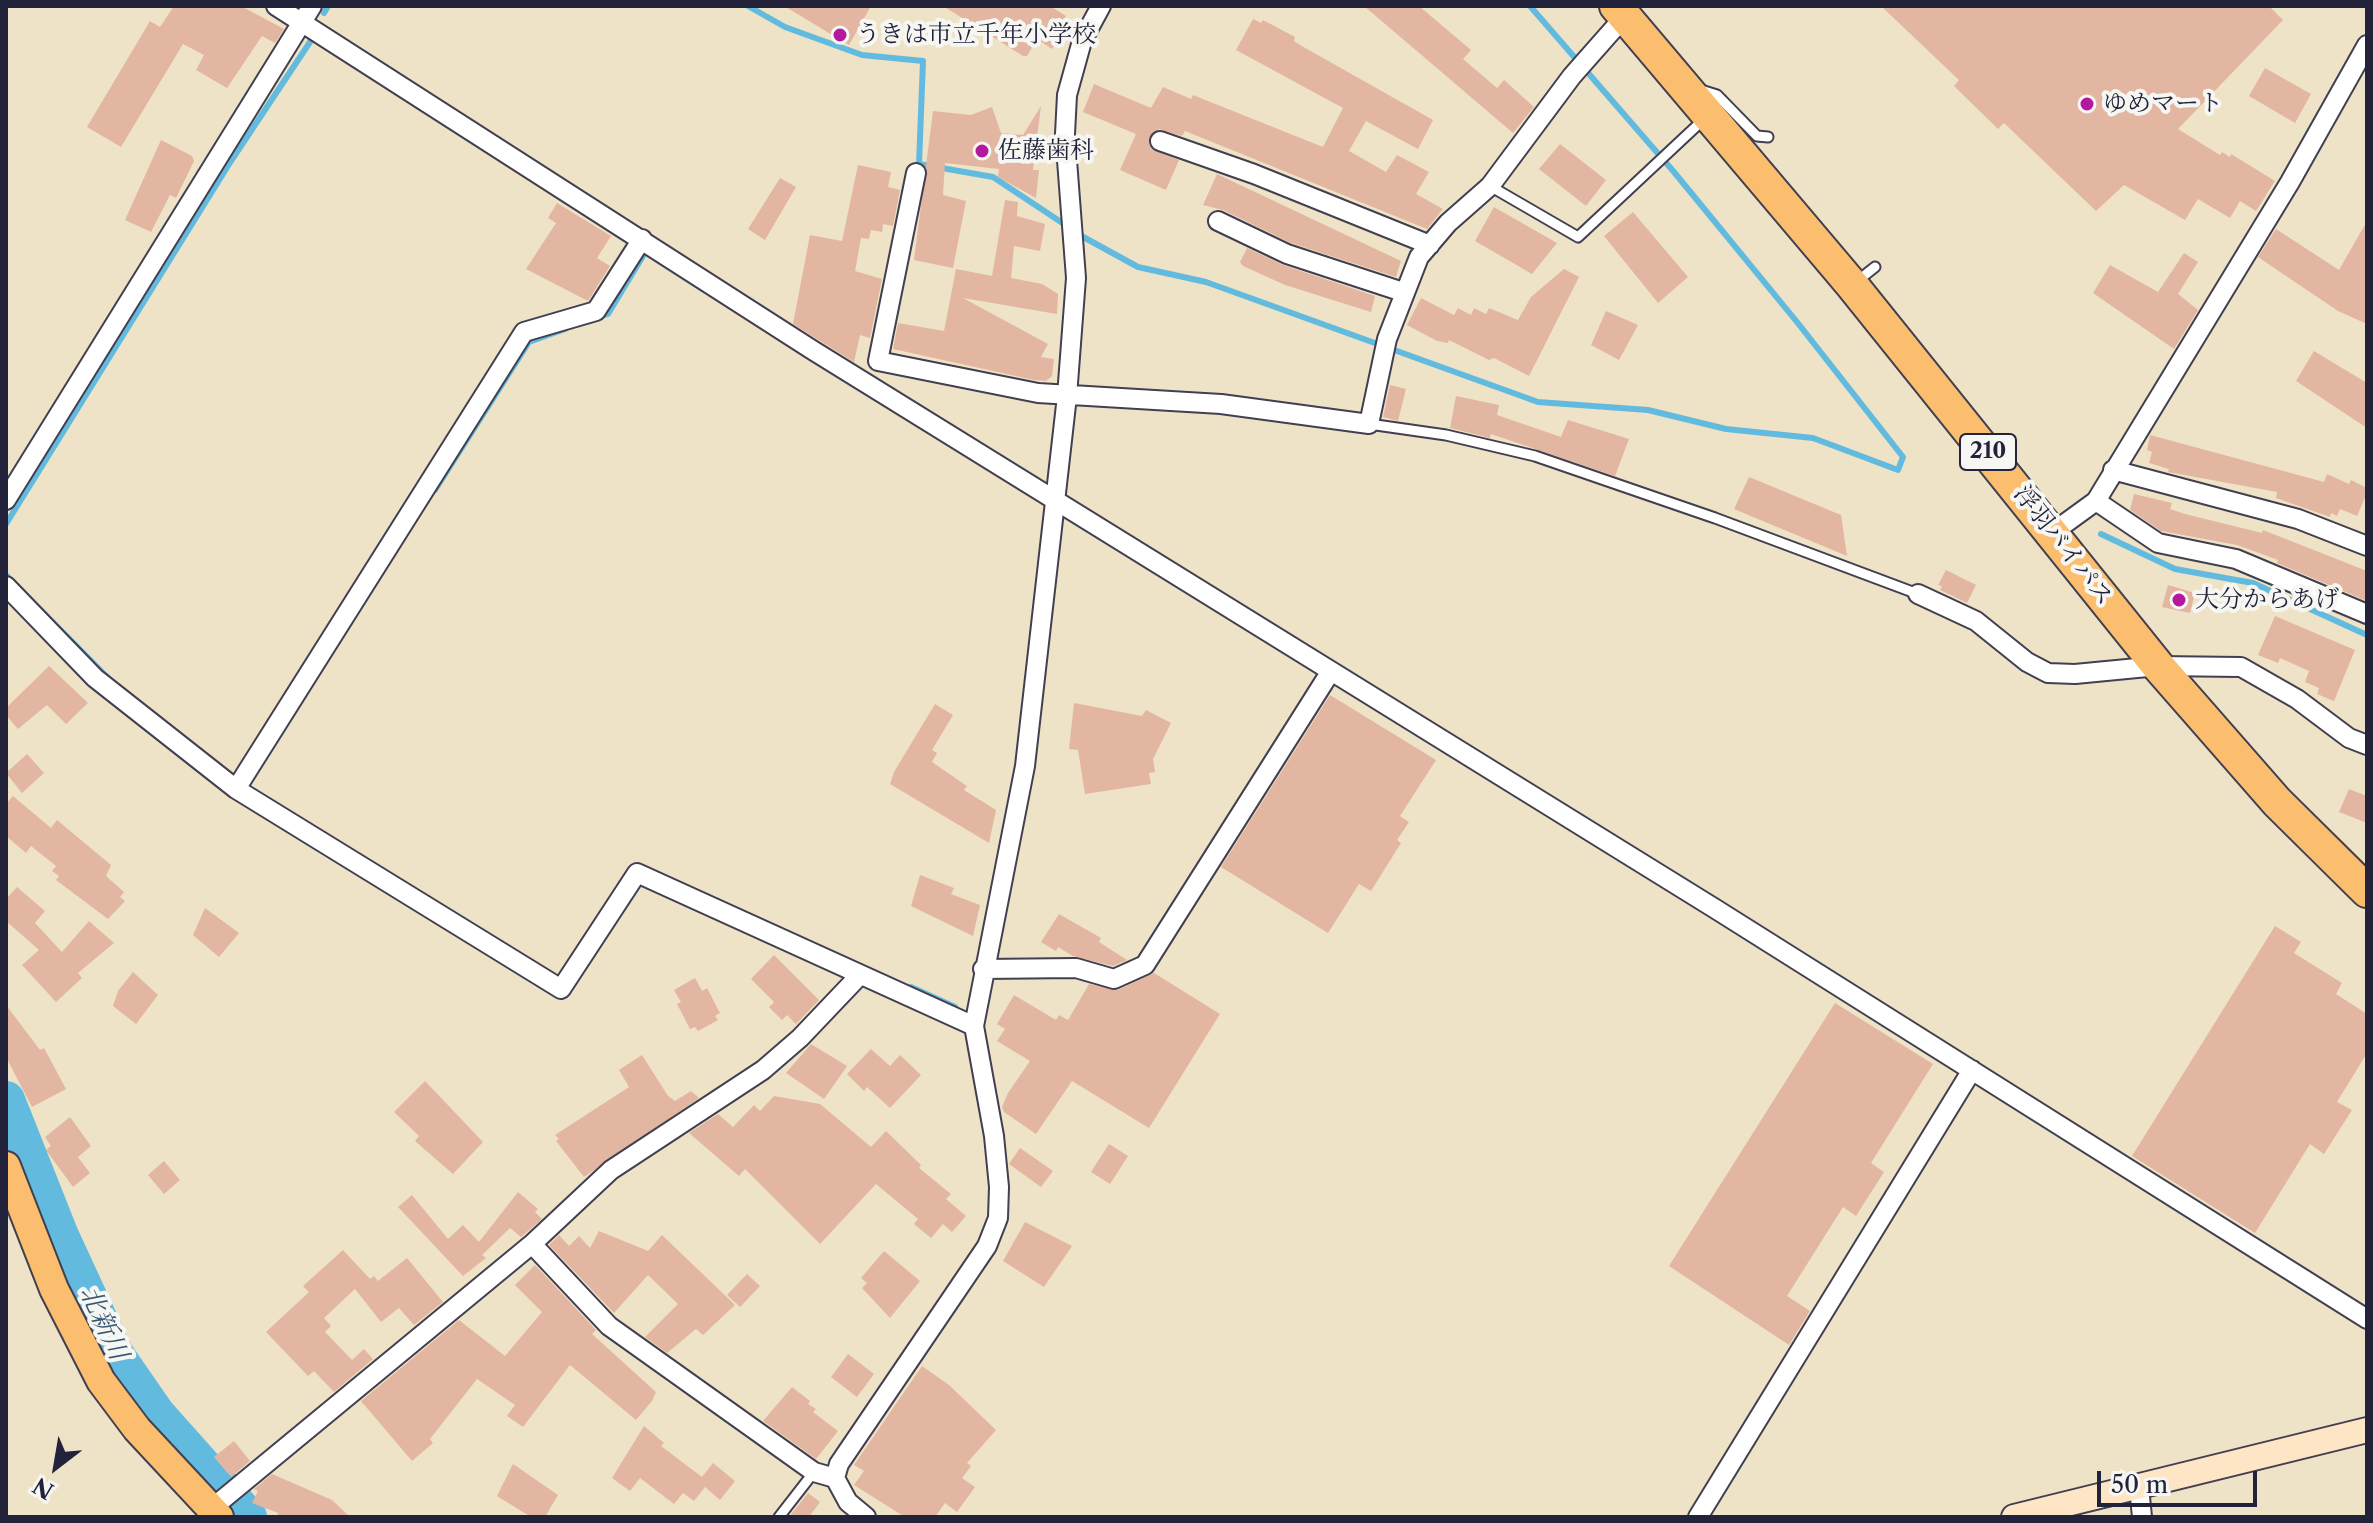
<!DOCTYPE html>
<html>
<head>
<meta charset="utf-8">
<style>
	body { margin:0 }
	#map { position:relative; width:2373px; height:1523px; overflow:hidden; background:#eee3c7; font-family:"Libre Caslon Text",serif }
	canvas { display:block }
	.frame { position:absolute; inset:0; border:8px solid #22223b; pointer-events:none }
	.north { position:absolute; left:16px; top:1427px; width:80px; height:80px; -webkit-text-stroke:6px #f6f6f2; paint-order:stroke; rotate:211deg; font-size:22px; font-weight:700; line-height:32px; text-align:center; color:#22223b }
	.north::after { content:''; display:block; margin:auto; width:28px; height:36px; background:#22223b; clip-path:polygon(50% 0,100% 100%,50% 72%,0 100%) }
	.scale { position:absolute; left:2097px; top:1471px; width:160px; height:36px; box-sizing:border-box; border:4px solid #22223b; border-top:0; padding-left:10px; font-size:24px; line-height:28px; white-space:nowrap; color:#22223b; -webkit-text-stroke:6px #f6f6f2; paint-order:stroke }
</style>
</head>
<body>
<div id="map">
<canvas width="2373" height="1523"></canvas>
<div class="frame"></div>
<div class="north">N</div>
<div class="scale">50 m</div>
</div>
<script>
const context = document.querySelector('canvas').getContext('2d');
context.lineJoin = 'round';
function shape(rows) {
  const path = new Path2D();
  for (const r of rows) {
    path.moveTo(r[0], r[1]);
    for (let i = 2; i < r.length; i += 2) path.lineTo(r[i], r[i + 1]);
  }
  return path;
}
function stroke(path, color, width, dash) {
  context.strokeStyle = color;
  context.lineWidth = width;
  context.lineCap = dash ? 'butt' : 'round';
  context.setLineDash(dash || []);
  context.stroke(path);
}
function paint(path, color) {
  context.fillStyle = color;
  context.fill(path, 'evenodd');
}
function label(font, color, halo, rows, align = 'center') {
  context.font = font + ' "Libre Caslon Text","Noto Serif JP",serif';
  context.lineWidth = 8;
  context.setLineDash([]);
  context.textBaseline = 'middle';
  context.strokeStyle = halo;
  context.fillStyle = color;
  for (const [text, x, y, turn = 0] of rows) {
    context.save();
    context.translate(x, y);
    context.rotate((+turn || 0) * Math.PI / 180);
    context.textAlign = isNaN(turn) ? turn : align;
    if (halo) context.strokeText(text, 0, 0);
    context.fillText(text, 0, 0);
    context.restore();
  }
}
const stream = shape([
	[748,6,785,27,862,55,923,61,919,164,993,177,1067,226],
	[324,13,328,6],
	[1076,233,1138,267,1206,282,1538,402,1648,410,1726,429,1813,438,1898,470,1903,457,1797,322,1674,172,1530,6],
	[598,317,608,314,646,251],
	[435,490,529,342,565,329],
	[6,524,231,161,312,39],
	[2101,534,2175,569,2253,583,2367,635],
	[6,575,107,677],
	[911,987,955,1007]
]);
const river = shape([
	[6,1100,60,1236,114,1353,157,1415,248,1517]
]);
const building = shape([
	[174,6,241,6,284,29,275,43,262,36,227,88,196,70,204,55,183,44,121,147,87,127,150,21,160,27],
	[784,6,871,6,849,45],
	[943,6,1050,6,1066,16,1061,24,1066,27,1052,49,1037,39,1027,56,1023,56],
	[1364,6,1419,6,1471,50,1463,59,1497,88,1504,80,1534,107,1513,133],
	[1881,6,2269,6,2283,20,2178,129,2220,155,2222,152,2230,157,2231,154,2275,181,2256,211,2240,201,2230,218,2198,199,2185,220,2124,185,2096,211,2004,123,1998,129,1954,86,1959,80],
	[1253,19,1261,23,1263,20,1295,37,1294,41,1300,45,1433,120,1418,149,1366,121,1349,151,1386,172,1397,155,1429,172,1416,194,1443,209,1427,229,1185,131,1182,136,1159,129,1149,138,1151,149,1179,160,1166,190,1120,170,1136,134,1083,112,1094,84,1151,108,1163,87,1191,99,1193,95,1323,147,1343,108,1236,50],
	[2265,68,2311,94,2295,123,2249,96],
	[1041,106,1033,170,1039,170,1036,198,998,177,999,169,945,163,943,195,966,201,953,268,914,260,933,111,971,115,992,107,1001,133,1023,135],
	[161,140,192,156,194,161,176,198,170,195,151,232,125,220],
	[1560,144,1606,180,1586,206,1539,169],
	[858,165,891,172,888,187,900,190,893,226,883,224,882,232,871,230,869,239,861,238,855,271,882,279,870,338,860,335,854,362,793,324,810,235,842,241],
	[1217,174,1401,261,1396,277,1291,243,1223,210,1203,205],
	[780,178,796,187,765,240,748,229],
	[1005,200,1018,202,1017,216,1045,224,1040,251,1014,246,1011,278,1042,284,1058,294,1057,314,963,298,1048,344,1041,357,1054,359,1052,376,1046,381,1034,380,893,349,898,323,944,331,956,269,992,276],
	[557,203,611,236,597,258,610,266,588,301,526,269,556,223,548,218],
	[1494,207,1557,243,1532,274,1475,241],
	[1633,212,1688,277,1658,303,1604,236],
	[2367,221,2367,324,2338,311,2258,257,2276,229,2339,270],
	[1247,248,1283,265,1375,296,1371,312,1285,285,1243,266,1240,262],
	[2184,253,2198,262,2178,294,2198,310,2174,349,2093,293,2110,265,2158,292],
	[1564,269,1579,277,1529,376,1494,358,1489,360,1449,340,1448,343,1437,341,1407,325,1421,298,1454,315,1458,308,1471,315,1474,308,1486,314,1489,308,1518,320,1531,297],
	[1606,311,1638,325,1619,360,1591,345],
	[2314,351,2367,383,2367,428,2296,381],
	[1390,385,1406,389,1398,421,1383,417],
	[1456,396,1499,405,1497,415,1561,437,1568,420,1629,439,1615,476,1491,434,1490,438,1450,428],
	[2150,435,2324,482,2327,474,2349,484,2351,480,2367,488,2367,493,2357,516,2340,509,2337,516,2331,513,2330,517,2276,498,2277,492,2168,472,2169,469,2149,463,2152,452,2147,450],
	[1749,477,1841,515,1847,556,1734,509],
	[2134,494,2172,503,2170,509,2185,514,2262,533,2263,530,2367,571,2367,601,2277,563,2278,560,2237,545,2161,531,2130,510],
	[1946,570,1976,585,1967,603,1940,590,1942,586,1938,585],
	[2168,585,2195,593,2190,613,2162,607],
	[2275,616,2355,650,2334,701,2317,694,2319,688,2305,682,2309,671,2280,658,2278,663,2258,655],
	[49,666,88,703,66,724,47,705,18,729,6,715,6,708],
	[1330,695,1436,760,1400,816,1409,822,1397,840,1401,843,1371,891,1359,884,1328,933,1221,867],
	[1074,703,1142,716,1146,710,1171,723,1153,759,1155,772,1149,773,1151,784,1085,794,1078,750,1069,749],
	[935,704,953,715,932,750,937,753,932,762,967,786,964,790,996,810,989,843,890,784,894,772],
	[27,754,44,773,22,793,6,773],
	[2349,789,2367,796,2367,823,2339,812],
	[13,796,51,828,57,820,111,865,106,876,124,892,120,897,125,901,108,919,56,880,59,876,52,871,56,866,31,846,26,853,6,836,6,804],
	[920,875,954,888,951,894,980,905,973,936,911,906],
	[17,887,45,911,35,923,62,952,89,921,114,943,78,973,82,978,56,1002,22,965,39,950,6,921,6,899],
	[205,908,239,933,219,957,193,935],
	[1059,914,1101,938,1099,942,1127,960,1113,966,1073,956,1058,947,1056,951,1041,942],
	[2275,926,2301,942,2294,953,2342,983,2336,994,2367,1014,2367,1053,2337,1102,2352,1110,2324,1154,2310,1144,2255,1233,2132,1156],
	[774,955,819,1000,796,1024,787,1015,782,1020,769,1007,774,1002,751,979],
	[133,972,158,995,136,1024,113,1006,118,991],
	[1154,973,1220,1014,1149,1128,1072,1081,1036,1134,1004,1112,1002,1107,1008,1093,1030,1061,997,1041,1005,1029,997,1024,1014,995,1056,1020,1059,1015,1068,1020,1089,984,1118,990],
	[695,978,702,991,707,988,720,1013,715,1016,718,1020,698,1031,695,1027,690,1029,677,1004,681,1002,674,990],
	[1835,1003,1933,1064,1871,1163,1884,1172,1856,1216,1843,1207,1787,1296,1810,1311,1789,1345,1669,1266],
	[6,1005,40,1050,44,1048,66,1089,32,1107,6,1057],
	[811,1044,847,1066,824,1099,786,1073],
	[871,1049,890,1066,900,1055,921,1075,890,1108,867,1087,864,1091,847,1074],
	[642,1055,668,1096,675,1101,691,1091,699,1098,584,1177,556,1141,559,1139,555,1135,629,1087,619,1070],
	[425,1081,483,1142,453,1174,415,1141,419,1136,394,1112],
	[774,1096,820,1104,871,1147,886,1131,921,1165,919,1168,951,1194,946,1199,966,1216,952,1232,943,1224,931,1238,914,1224,918,1219,876,1184,820,1244,745,1169,739,1176,689,1133,718,1114,733,1127,754,1105,760,1111],
	[70,1117,91,1146,78,1157,90,1173,73,1187,46,1150,51,1146,45,1137],
	[1109,1144,1128,1156,1110,1184,1091,1172],
	[1020,1148,1053,1171,1041,1187,1009,1164],
	[164,1161,180,1180,164,1194,148,1175],
	[518,1192,538,1209,535,1212,542,1219,521,1237,510,1228,482,1255,486,1258,463,1276,398,1207,412,1195,448,1239,463,1225,479,1242],
	[1025,1222,1072,1246,1044,1287,1003,1261],
	[599,1231,648,1251,662,1235,735,1305,703,1335,696,1329,667,1353,645,1337,678,1304,648,1275,614,1313,549,1245,559,1235,569,1246,579,1236,590,1248],
	[343,1250,370,1279,374,1276,378,1281,407,1258,443,1302,414,1325,399,1308,381,1322,355,1289,324,1318,331,1326,325,1332,352,1360,364,1349,373,1359,334,1392,314,1371,308,1376,266,1332,309,1292,303,1286],
	[884,1251,920,1281,890,1318,862,1288,867,1283,861,1278],
	[535,1265,596,1330,592,1334,656,1392,652,1401,636,1420,570,1365,523,1427,507,1416,515,1405,477,1379,430,1439,433,1443,412,1461,361,1401,459,1320,505,1356,542,1312,515,1285],
	[747,1274,760,1286,740,1307,727,1295],
	[848,1354,874,1374,857,1397,831,1377],
	[922,1366,949,1385,996,1430,967,1463,971,1466,962,1478,975,1487,957,1512,945,1503,935,1517,905,1517,854,1485,864,1471,854,1465],
	[792,1387,810,1401,808,1404,816,1409,813,1412,838,1431,816,1459,763,1421],
	[644,1426,664,1443,661,1446,702,1477,713,1463,735,1481,720,1500,705,1487,694,1501,683,1493,674,1504,640,1478,630,1491,612,1478],
	[234,1441,250,1461,231,1477,214,1457],
	[513,1464,558,1495,545,1517,531,1517,497,1496],
	[272,1474,332,1500,350,1517,277,1517,278,1513,252,1503,258,1491,254,1489],
	[808,1493,820,1502,809,1517,789,1517]
]);
const lane = shape([
	[1701,90,1717,95,1757,136,1768,137],
	[1490,186,1578,237,1703,120],
	[1856,282,1875,267],
	[1369,424,1446,435,1535,456,1715,518,1918,594],
	[779,1517,814,1472]
]);
const street = shape([
	[276,6,814,351,1714,908,2367,1319],
	[1160,141,1254,174,1430,245],
	[916,173,878,361,1038,393,1221,404,1369,424,1387,339,1419,257,1448,223,1490,186,1572,76,1625,16],
	[1218,221,1287,254,1403,292],
	[2113,470,2298,519,2367,546],
	[6,500,312,6],
	[2096,501,2158,543,2236,559,2367,614],
	[2052,533,2096,501,2290,182,2367,45],
	[6,586,95,678,236,789,561,989,637,873,974,1026],
	[1918,594,1976,621,2027,662,2048,673,2075,674,2158,666,2241,667,2297,699,2349,738,2367,745],
	[236,789,524,332,596,311,642,239],
	[983,969,1076,968,1114,979,1145,965,1331,671],
	[835,1478,814,1472,609,1326,532,1244,611,1170,763,1070,800,1038,859,976],
	[2139,1487,2142,1517],
	[211,1509,532,1244],
	[866,1517,848,1502,835,1478,839,1464,987,1246,998,1218,999,1187,994,1136,974,1026,1025,766,1067,396,1076,278,1065,134,1067,95,1082,41,1101,6],
	[1698,1517,1972,1070]
]);
const secondary = shape([
	[2014,1517,2367,1430]
]);
const primary = shape([
	[6,1166,54,1289,101,1381,137,1429,219,1517]
]);
const highway = shape([
	[1616,6,1852,285,2158,666,2277,802,2367,891]
]);
const markers = [
	[840,35,8,"#b5179e"],
	[2087,104,8,"#b5179e"],
	[982,151,8,"#b5179e"],
	[2179,600,8,"#b5179e"]
];
const shields = [
	[1988,452,56]
];
const shieldNames = [
	["210",1988,452]
];
const poiNames = [
	["うきは市立千年小学校",856,35],
	["ゆめマート",2103,104],
	["佐藤歯科",998,151],
	["大分からあげ",2195,600]
];
const streetNames = [
	["浮羽バイパス",2063,546,52]
];
const waterNames = [
	["北新川",103,1323,65]
];
stroke(stream, '#62bbdf', 6);
stroke(river, '#62bbdf', 38);
paint(building, '#e3b6a1');
stroke(lane, '#413f50', 13);
stroke(street, '#413f50', 22);
stroke(secondary, '#413f50', 28);
stroke(primary, '#413f50', 32);
stroke(highway, '#413f50', 36);
stroke(lane, '#fff', 9);
stroke(street, '#fff', 18);
stroke(secondary, '#fde5c5', 24);
stroke(primary, '#fbbe6e', 28);
stroke(highway, '#fbbe6e', 32);
for (const [x, y, r, color] of markers) {
  const dot = new Path2D();
  dot.arc(x, y, r, 0, 2 * Math.PI);
  context.fillStyle = color;
  context.fill(dot);
  stroke(dot, '#f6f6f2', 3);
}
for (const [x, y, w] of shields) {
  const box = new Path2D();
  box.roundRect(x - w / 2, y - 18, w, 36, 6);
  context.fillStyle = '#f6f6f2';
  context.fill(box);
  stroke(box, '#22223b', 2);
}
label('bold 22px', '#22223b', null, shieldNames);
label('24px', '#22223b', '#f6f6f2', poiNames, 'left');
label('24px', '#22223b', '#f6f6f2', streetNames);
label('italic 26px', '#385874', '#f6f6f2', waterNames);
</script>
</body>
</html>
